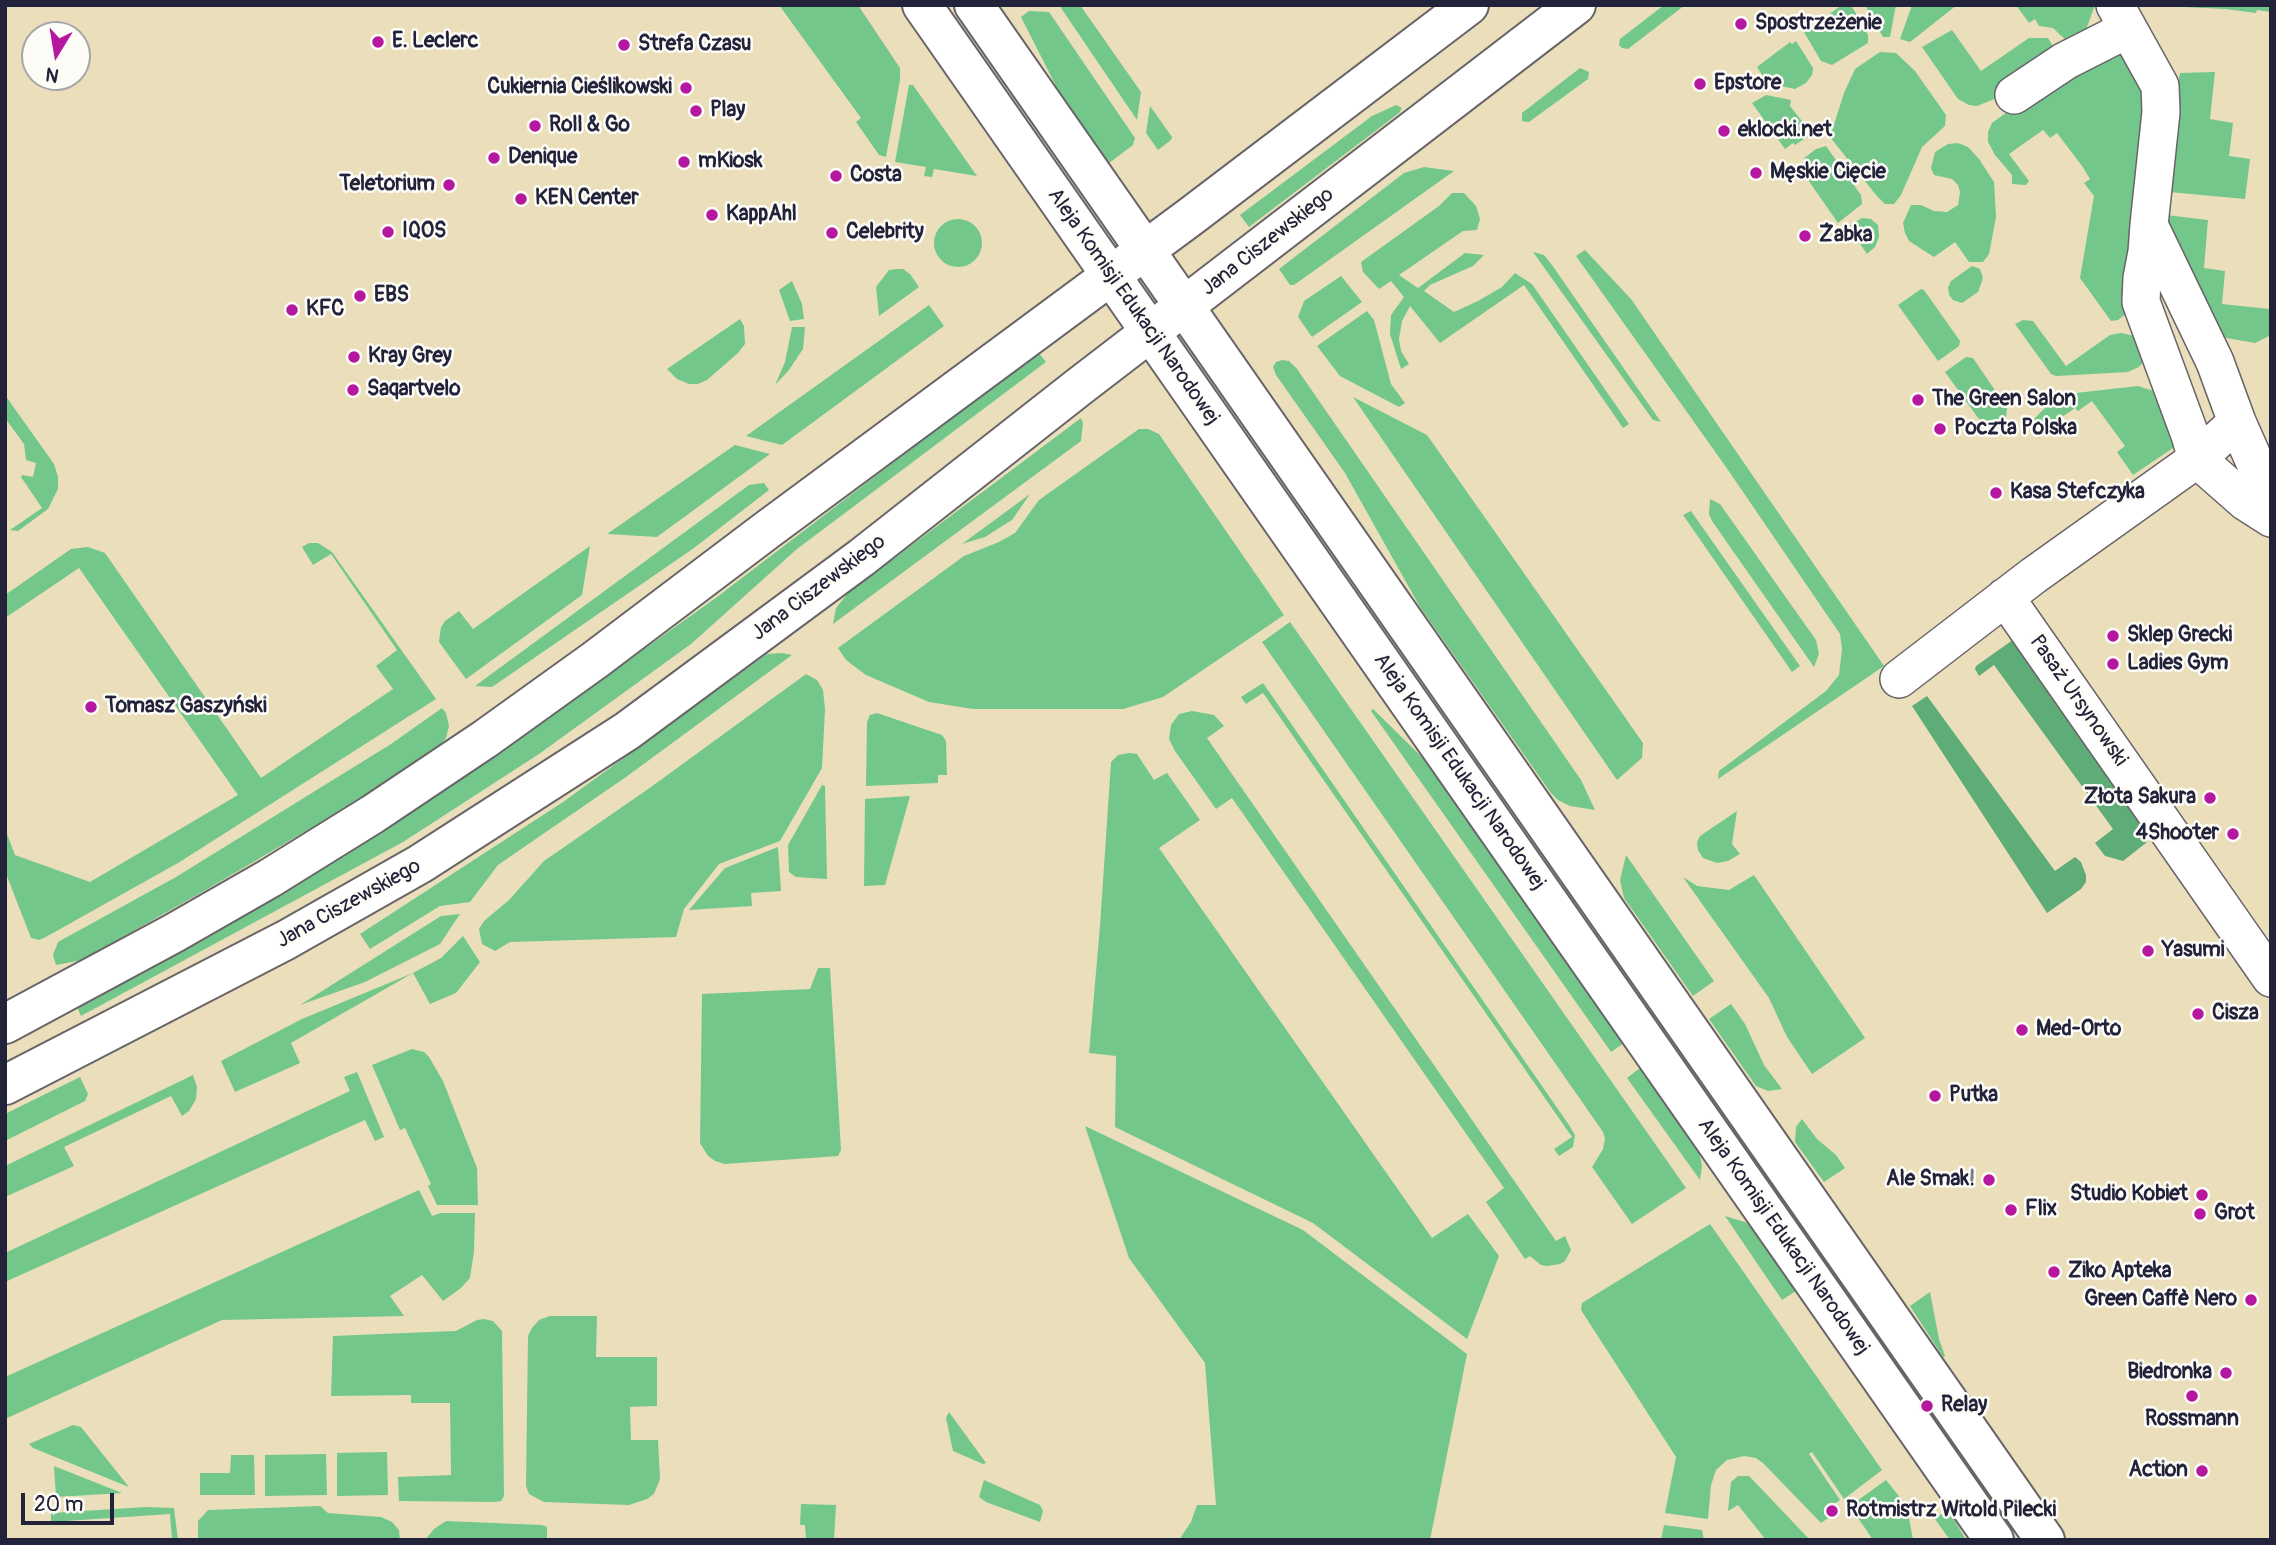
<!DOCTYPE html>
<html>
<head>
<meta charset="utf-8">
<style>
	body { margin:0 }
	#map { position:relative; width:2276px; height:1545px; overflow:hidden; background:#ebdfbb; font-family:Pangolin,sans-serif }
	canvas { display:block }
	.frame { position:absolute; inset:0; border:7px solid #22223b; pointer-events:none }
	.north { position:absolute; left:21px; top:21px; width:70px; height:70px; box-sizing:border-box; background:#fdfcf7; border:2px solid #a5a5ac; border-radius:50%; rotate:191deg; font-size:19px; font-weight:700; line-height:28px; text-align:center; color:#22223b }
	.north::after { content:''; display:block; margin:auto; width:24px; height:32px; background:#b5179e; clip-path:polygon(50% 0,100% 100%,50% 72%,0 100%) }
	.scale { position:absolute; left:21px; top:1493px; width:93px; height:32px; box-sizing:border-box; border:4px solid #22223b; border-top:0; padding-left:9px; font-size:21px; line-height:24px; white-space:nowrap; color:#22223b; -webkit-text-stroke:5px #fdfcf7; paint-order:stroke }
</style>
</head>
<body>
<div id="map">
<canvas width="2276" height="1545"></canvas>
<div class="frame"></div>
<div class="north">N</div>
<div class="scale">20 m</div>
</div>
<script>
const context = document.querySelector('canvas').getContext('2d');
context.lineJoin = 'round';
function paint(path, color) {
  context.fillStyle = color;
  context.fill(path, 'evenodd');
}
function shape(rows) {
  const path = new Path2D();
  for (const r of rows) {
    if (r.length === 3) {
      path.moveTo(r[0] + r[2], r[1]);
      path.arc(r[0], r[1], r[2], 0, 2 * Math.PI);
      continue;
    }
    path.moveTo(r[0], r[1]);
    for (let i = 2; i < r.length; i += 2) path.lineTo(r[i], r[i + 1]);
  }
  return path;
}
function stroke(path, color, width, dash) {
  context.strokeStyle = color;
  context.lineWidth = width;
  context.lineCap = dash ? 'butt' : 'round';
  context.setLineDash(dash || []);
  context.stroke(path);
}
function label(font, color, halo, rows, align = 'center') {
  context.font = font + ' Pangolin,sans-serif';
  context.lineWidth = 5;
  context.setLineDash([]);
  context.textBaseline = 'middle';
  context.strokeStyle = halo;
  context.fillStyle = color;
  for (const [text, x, y, turn = 0] of rows) {
    context.save();
    context.translate(x, y);
    context.rotate((+turn || 0) * Math.PI / 180);
    context.textAlign = isNaN(turn) ? turn : align;
    if (halo) context.strokeText(text, 0, 0);
    context.fillText(text, 0, 0);
    context.restore();
  }
}
const green = shape([
	[779,5,858,5,900,68,900,80,886,157,879,155,856,122,861,118],
	[1059,5,1080,5,1141,92,1137,120],
	[1664,5,1685,5,1628,49,1622,48,1619,45,1620,39],
	[1842,5,1851,5,1868,35,1868,43,1832,65,1821,61,1804,32],
	[1865,5,1896,5,1890,37,1883,37],
	[1912,5,1957,5,1910,42,1900,39],
	[2016,5,2095,5,2087,27,2071,45,2053,28,2039,26,2035,19,2029,23],
	[2186,5,2271,5,2271,12,2257,10,2256,13,2225,9,2183,7],
	[1029,11,1049,12,1135,138,1133,145,1109,163,1057,88,1021,17],
	[1952,30,1981,71,2029,38,2048,38,2055,50,2049,61,1992,100,1977,106,1969,105,1958,99,1922,47],
	[1796,41,1813,68,1812,75,1806,83,1795,89,1767,83,1757,67,1790,42,1792,44],
	[1880,52,1896,53,1915,71,1946,115,1945,126,1922,147,1901,195,1894,204,1885,204,1876,195,1830,137,1844,93,1855,69],
	[2117,53,2130,58,2147,88,2131,310,2118,320,2111,321,2080,278,2094,196,2084,183,2090,179,2082,166,2057,133,2050,138,2043,130,2009,154,2029,181,2026,185,2012,184,2012,175,1995,155,1988,142,1988,132,1992,123,2071,65],
	[1580,68,1589,72,1588,79,1529,122,1522,121,1522,113],
	[2215,72,2210,119,2233,123,2229,156,2250,159,2245,199,2169,192,2168,83,2178,83,2180,73],
	[909,85,913,85,977,176,934,169,932,177,924,176,926,167,895,162],
	[1766,95,1791,100,1790,106,1812,134,1795,145,1793,143,1785,149,1752,103],
	[1396,105,1402,108,1399,113,1249,227,1240,215,1372,116],
	[1150,106,1172,137,1171,140,1158,150,1146,133],
	[1958,143,1968,147,1979,159,1994,182,1996,217,1989,254,1983,262,1969,262,1955,242,1934,257,1909,241,1905,233,1903,223,1911,205,1921,205,1934,211,1947,212,1958,205,1960,192,1958,185,1952,179,1934,175,1931,168,1935,152,1948,144],
	[1826,146,1861,195,1862,204,1838,223,1806,177,1810,174,1802,163,1806,161,1804,158,1816,149],
	[1424,167,1454,171,1294,285,1290,285,1279,269,1404,173],
	[1452,193,1464,193,1476,206,1480,219,1477,230,1463,231,1399,275,1418,288,1465,253,1484,255,1473,266,1430,285,1424,291,1454,312,1478,301,1502,287,1515,273,1532,284,1629,424,1623,428,1524,285,1440,343,1410,306,1402,321,1399,339,1401,351,1409,364,1401,369,1390,334,1391,315,1404,297,1391,281,1379,289,1363,272,1361,262,1439,206],
	[2166,215,2208,220,2204,268,2225,271,2222,304,2269,309,2271,294,2271,335,2255,343,2215,336,2165,226],
	[1862,218,1871,219,1878,225,1879,237,1875,247,1867,254,1854,235,1849,238,1843,230],
	[958,243,24],
	[1585,250,1631,299,1884,666,1718,779,1719,771,1826,691,1839,675,1842,649,1840,634,1726,467,1576,256],
	[1533,252,1544,255,1552,265,1661,422,1653,420],
	[1972,266,1980,269,1983,278,1978,292,1962,303,1953,300,1949,295,1948,287,1951,281],
	[897,269,903,269,910,274,919,287,879,316,876,287,889,270],
	[1341,276,1362,302,1312,337,1298,317,1304,301],
	[792,281,802,304,804,319,790,321,779,290],
	[1921,289,1924,290,1960,341,1959,346,1938,361,1898,305],
	[929,305,944,326,782,445,746,436],
	[1367,311,1374,320,1391,384,1405,403,1399,407,1340,376,1317,346],
	[740,319,744,326,745,344,738,353,707,380,698,384,689,384,677,379,667,369],
	[2023,320,2033,321,2066,366,2110,335,2121,333,2139,337,2144,361,2139,367,2128,372,2056,376,2051,374,2015,324],
	[792,327,805,327,803,349,789,370,775,385,785,362],
	[1038,352,1046,362,797,549,691,644,539,754,403,842,81,1016,77,1007,524,735,717,597],
	[1966,357,1973,358,2007,408,2006,419,1989,433,1945,372],
	[1282,360,1289,361,1297,369,1581,780,1595,810,1570,806,1558,800,1551,793,1420,607,1345,473,1276,375,1273,367,1276,362],
	[2138,386,2160,393,2180,436,2173,448,2133,475,2117,452,2125,446,2092,401,2078,411,2075,408,2052,424,2054,427,2039,438,2029,424,2058,395],
	[5,395,54,464,58,477,58,489,48,509,18,531,10,530,42,508,21,477,22,475,33,477,36,463,26,460,24,444,5,418],
	[1353,397,1427,435,1643,743,1642,758,1617,780],
	[1081,418,1083,423,1081,441,833,624,836,608,848,593],
	[1139,429,1148,429,1159,434,1284,615,1163,697,1123,709,973,709,929,702,866,675,846,660,838,648,964,556,999,542,1015,533,1039,500],
	[735,445,770,454,657,537,607,534],
	[764,483,769,490,694,548,492,687,475,686,749,485],
	[1030,494,1012,520,985,537,962,544],
	[1710,499,1720,504,1816,640,1819,654,1814,667,1712,521,1709,514],
	[1691,511,1800,666,1792,672,1683,515],
	[318,543,332,552,436,699,178,863,44,938,39,940,31,938,5,871,5,829,15,855,90,882,238,795,79,568,5,618,5,595,71,549,88,547,105,553,261,778,393,689,376,666,397,650,331,554,313,565,302,547,309,543],
	[590,546,582,595,466,679,439,642,441,627,445,621,459,611,473,629],
	[1290,622,1686,1188,1632,1224,1592,1167,1603,1149,1605,1139,1603,1132,1262,642],
	[782,653,792,655,626,777,498,865,470,902,440,906,370,949,360,934,563,802,767,654],
	[806,674,817,680,823,690,825,709,822,768,780,841,719,864,684,909,676,937,510,942,495,951,482,944,479,929,484,921,509,900,544,861,651,787],
	[1263,683,1569,1125,1575,1135,1573,1147,1559,1156,1554,1149,1572,1137,1263,693,1246,704,1241,697],
	[442,708,446,713,449,726,446,738,442,743,357,801,204,891,82,960,56,965,53,955,58,942,176,877,391,744],
	[1373,709,1425,760,1624,1043,1611,1052,1371,711],
	[1192,711,1214,715,1224,726,1207,738,1556,1241,1565,1236,1571,1250,1565,1261,1560,1264,1547,1266,1541,1265,1530,1256,1525,1259,1486,1202,1504,1188,1232,798,1216,809,1175,751,1169,739,1171,725,1179,714],
	[877,713,942,735,946,741,947,775,938,775,938,783,866,786,867,722,870,715],
	[1129,753,1137,754,1154,780,1167,773,1200,820,1159,848,1432,1238,1468,1214,1499,1256,1467,1339,1313,1223,1115,1127,1116,1056,1089,1053,1100,926,1111,762,1118,755],
	[822,785,825,786,827,879,796,877,789,872,788,845],
	[910,796,885,885,864,886,865,799],
	[1737,811,1732,844,1740,854,1728,861,1717,863,1703,858,1698,850,1697,842,1700,836],
	[778,847,781,891,751,893,752,906,689,910,725,868],
	[1626,855,1714,981,1693,996,1624,898,1620,880],
	[1754,875,1865,1038,1812,1074,1787,1037,1769,998,1683,877,1697,886,1729,890],
	[460,914,440,944,365,982,300,1005,441,916],
	[463,936,480,962,456,993,430,1004,413,973,291,1043,300,1063,235,1092,221,1061,302,1019,413,973,441,958],
	[818,968,830,968,841,1150,838,1156,725,1164,715,1161,708,1156,700,1143,702,994,810,989],
	[1731,1004,1745,1024,1764,1065,1782,1089,1768,1091,1756,1086,1709,1019],
	[412,1049,424,1052,429,1057,443,1081,477,1168,478,1205,437,1205,428,1186,431,1184,405,1128,400,1130,372,1065],
	[1640,1068,1699,1151,1702,1166,1700,1180,1627,1078],
	[357,1072,384,1137,375,1141,365,1120,5,1282,5,1253,350,1091,344,1077],
	[193,1075,197,1087,196,1099,189,1111,182,1116,171,1096,64,1147,74,1166,5,1197,5,1166],
	[80,1077,88,1094,85,1101,5,1141,5,1114],
	[1802,1119,1817,1139,1836,1155,1845,1168,1824,1182,1795,1142,1796,1127],
	[1085,1126,1303,1230,1467,1354,1430,1540,1179,1540,1191,1522,1197,1505,1216,1505,1205,1363,1129,1258],
	[419,1190,432,1216,441,1213,475,1213,474,1251,470,1278,461,1288,443,1301,422,1275,390,1296,404,1316,222,1320,5,1419,5,1377],
	[1725,1216,1745,1222,1752,1227,1796,1291,1782,1300],
	[1710,1224,1882,1470,1844,1499,1812,1452,1809,1454,1840,1500,1830,1507,1834,1514,1821,1523,1763,1463,1756,1458,1744,1456,1727,1460,1716,1470,1711,1485,1708,1519,1665,1513,1676,1457,1581,1310,1582,1303],
	[1930,1292,1939,1339,1945,1356,1943,1357,1910,1306],
	[550,1316,597,1316,596,1357,657,1357,657,1406,630,1407,631,1440,658,1440,660,1479,654,1494,647,1499,629,1505,544,1502,529,1494,526,1486,528,1336,532,1328,539,1320],
	[484,1319,493,1321,502,1331,504,1496,501,1501,495,1502,399,1501,398,1477,451,1475,450,1403,411,1403,411,1395,331,1396,333,1336,456,1331,477,1320],
	[949,1412,986,1463,983,1464,953,1451,946,1418],
	[73,1425,81,1427,129,1487,33,1448,29,1444],
	[387,1452,388,1495,337,1496,337,1453],
	[326,1454,327,1495,265,1496,265,1455],
	[231,1455,254,1455,255,1495,200,1495,200,1473,230,1473],
	[54,1466,122,1493,56,1497],
	[1738,1476,1749,1476,1753,1480,1810,1540,1766,1540,1738,1505,1728,1511,1731,1482],
	[984,1480,1040,1505,1043,1511,1040,1522,986,1502,979,1497],
	[1886,1480,1907,1506,1913,1540,1873,1540,1850,1506],
	[801,1504,836,1505,834,1540,806,1540,805,1525,800,1525],
	[320,1506,328,1513,381,1517,392,1522,399,1530,400,1540,198,1540,198,1521,208,1510],
	[146,1507,174,1508,178,1540,172,1540,170,1514,51,1522,51,1513],
	[1948,1509,1966,1540,1950,1540,1935,1519],
	[446,1521,542,1525,547,1527,547,1540,425,1540,434,1529],
	[1664,1525,1702,1530,1704,1540,1661,1540]
]);
const forest = shape([
	[2017,637,2151,829,2146,843,2123,861,2105,856,2095,843,2113,829,1994,665,1979,676,1975,669,1976,666],
	[1927,696,2055,871,2075,857,2081,862,2086,875,2086,882,2081,889,2047,913,1912,706]
]);
const street = shape([
	[2115,5,2160,86,2161,112,2149,225,2215,362,2237,422,2271,499],
	[2014,95,2065,61,2128,29],
	[2149,225,2147,252,2142,278,2141,302,2190,435,2197,459,2246,502,2271,518],
	[2005,597,2271,978],
	[1899,679,2033,576,2197,459,2237,422]
]);
const secondary = shape([
	[922,5,1994,1540],
	[974,5,2045,1540],
	[5,1024,174,933,270,878,373,814,485,739,595,660,767,530,1190,217,1469,5],
	[5,1085,286,940,420,864,627,731,861,558,1080,386,1576,5]
]);
const markers = [
	[1741,24,7,"#b5179e"],
	[378,42,7,"#b5179e"],
	[624,45,7,"#b5179e"],
	[1700,84,7,"#b5179e"],
	[686,88,7,"#b5179e"],
	[696,111,7,"#b5179e"],
	[535,126,7,"#b5179e"],
	[1724,131,7,"#b5179e"],
	[494,158,7,"#b5179e"],
	[684,162,7,"#b5179e"],
	[1756,173,7,"#b5179e"],
	[836,176,7,"#b5179e"],
	[449,185,7,"#b5179e"],
	[521,199,7,"#b5179e"],
	[712,215,7,"#b5179e"],
	[388,232,7,"#b5179e"],
	[832,233,7,"#b5179e"],
	[1805,236,7,"#b5179e"],
	[360,296,7,"#b5179e"],
	[292,310,7,"#b5179e"],
	[354,357,7,"#b5179e"],
	[353,390,7,"#b5179e"],
	[1918,400,7,"#b5179e"],
	[1940,429,7,"#b5179e"],
	[1996,493,7,"#b5179e"],
	[2113,636,7,"#b5179e"],
	[2113,664,7,"#b5179e"],
	[91,707,7,"#b5179e"],
	[2210,798,7,"#b5179e"],
	[2233,834,7,"#b5179e"],
	[2148,951,7,"#b5179e"],
	[2198,1014,7,"#b5179e"],
	[2022,1030,7,"#b5179e"],
	[1935,1096,7,"#b5179e"],
	[1989,1180,7,"#b5179e"],
	[2202,1195,7,"#b5179e"],
	[2011,1210,7,"#b5179e"],
	[2200,1214,7,"#b5179e"],
	[2054,1272,7,"#b5179e"],
	[2251,1300,7,"#b5179e"],
	[2226,1373,7,"#b5179e"],
	[2192,1396,7,"#b5179e"],
	[1927,1406,7,"#b5179e"],
	[2202,1471,7,"#b5179e"],
	[1832,1511,7,"#b5179e"]
];
const poiNames = [
	["Spostrzeżenie",1755,24],
	["E. Leclerc",392,42],
	["Strefa Czasu",638,45],
	["Epstore",1714,84],
	["Cukiernia Cieślikowski",672,88,"right"],
	["Play",710,111],
	["Roll & Go",549,126],
	["eklocki.net",1738,131],
	["Denique",508,158],
	["mKiosk",698,162],
	["Męskie Cięcie",1770,173],
	["Costa",850,176],
	["Teletorium",435,185,"right"],
	["KEN Center",535,199],
	["KappAhl",726,215],
	["IQOS",402,232],
	["Celebrity",846,233],
	["Żabka",1819,236],
	["EBS",374,296],
	["KFC",306,310],
	["Kray Grey",368,357],
	["Saqartvelo",367,390],
	["The Green Salon",1932,400],
	["Poczta Polska",1954,429],
	["Kasa Stefczyka",2010,493],
	["Sklep Grecki",2127,636],
	["Ladies Gym",2127,664],
	["Tomasz Gaszyński",105,707],
	["Złota Sakura",2196,798,"right"],
	["4Shooter",2219,834,"right"],
	["Yasumi",2162,951],
	["Cisza",2212,1014],
	["Med-Orto",2036,1030],
	["Putka",1949,1096],
	["Ale Smak!",1975,1180,"right"],
	["Studio Kobiet",2188,1195,"right"],
	["Flix",2025,1210],
	["Grot",2214,1214],
	["Ziko Apteka",2068,1272],
	["Green Caffè Nero",2237,1300,"right"],
	["Biedronka",2212,1373,"right"],
	["Relay",1941,1406],
	["Rossmann",2192,1420,"center"],
	["Action",2188,1471,"right"],
	["Rotmistrz Witold Pilecki",1846,1511]
];
const streetNames = [
	["Jana Ciszewskiego",1268,242,-38],
	["Aleja Komisji Edukacji Narodowej",1133,307,55],
	["Jana Ciszewskiego",819,588,-37],
	["Pasaż Ursynowski",2078,701,55],
	["Aleja Komisji Edukacji Narodowej",1459,772,55],
	["Jana Ciszewskiego",349,904,-29],
	["Aleja Komisji Edukacji Narodowej",1783,1237,55]
];
paint(green, '#73c78b');
paint(forest, '#5eac77');
stroke(street, '#686468', 40);
stroke(secondary, '#686468', 42);
stroke(street, '#fff', 37);
stroke(secondary, '#fff', 38);
for (const [x, y, r, color] of markers) {
  const dot = new Path2D();
  dot.arc(x, y, r, 0, 2 * Math.PI);
  context.fillStyle = color;
  context.fill(dot);
  stroke(dot, '#fdfcf7', 2.5);
}
label('bold 21px', '#22223b', '#fdfcf7', poiNames, 'left');
label('21px', '#22223b', '#fdfcf7', streetNames);
</script>
</body>
</html>
